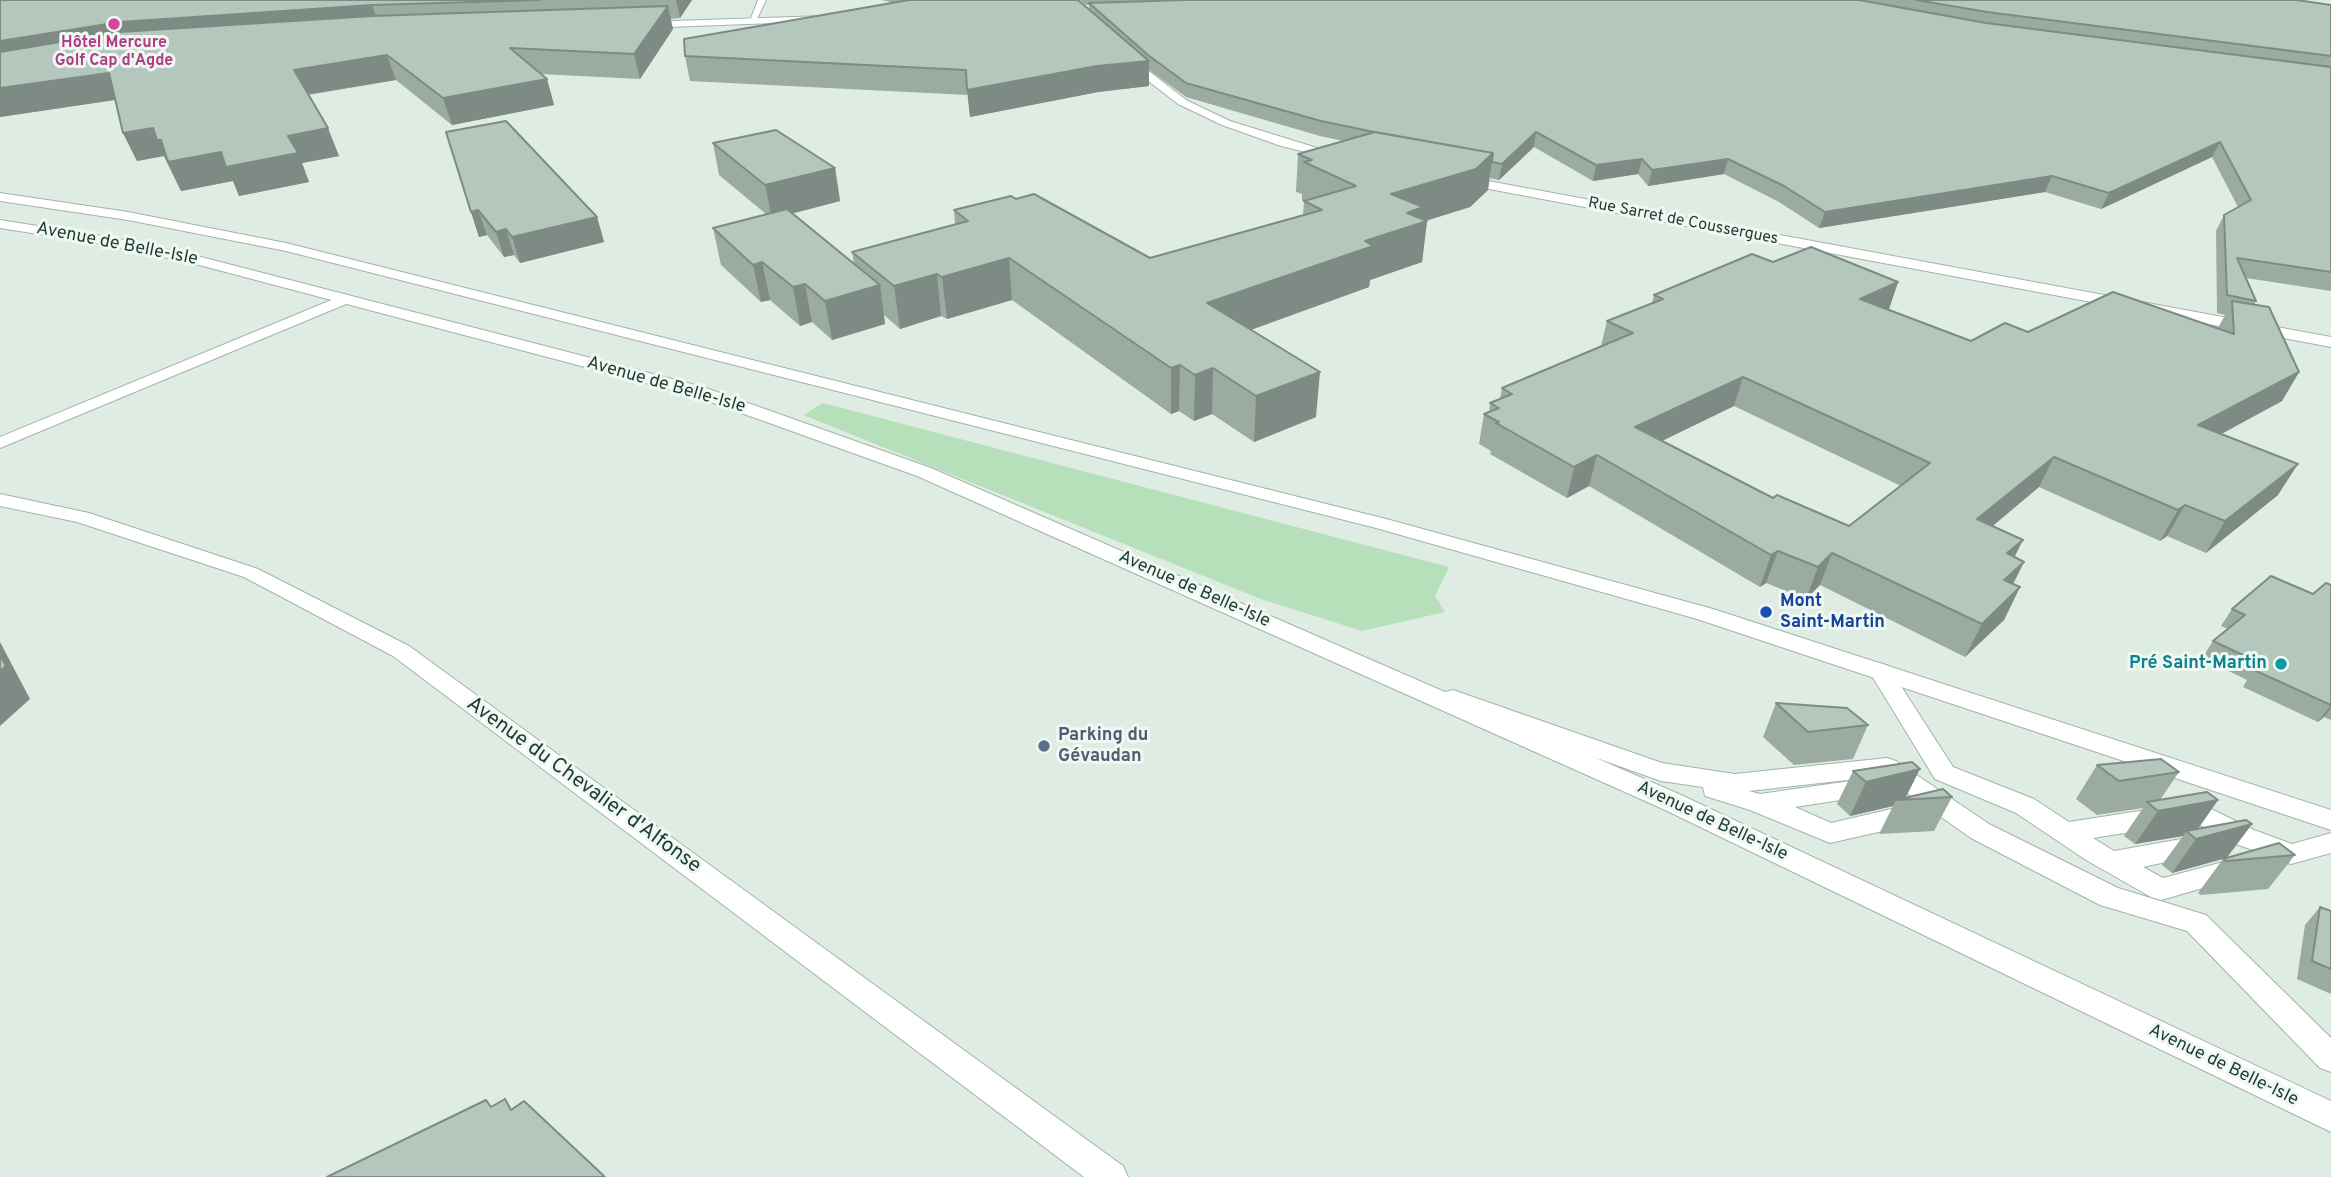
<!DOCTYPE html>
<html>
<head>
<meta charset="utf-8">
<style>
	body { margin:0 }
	canvas { display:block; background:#dfece4 }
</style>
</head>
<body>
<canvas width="2331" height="1177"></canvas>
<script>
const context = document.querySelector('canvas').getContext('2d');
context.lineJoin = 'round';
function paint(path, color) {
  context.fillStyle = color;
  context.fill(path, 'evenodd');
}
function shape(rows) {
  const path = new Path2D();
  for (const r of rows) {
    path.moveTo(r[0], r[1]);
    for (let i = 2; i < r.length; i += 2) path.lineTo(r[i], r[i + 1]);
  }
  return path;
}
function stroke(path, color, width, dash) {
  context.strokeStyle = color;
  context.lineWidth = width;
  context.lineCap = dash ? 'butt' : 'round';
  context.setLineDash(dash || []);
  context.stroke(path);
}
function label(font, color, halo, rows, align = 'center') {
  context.font = font + ' Overpass,sans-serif';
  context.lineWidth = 6;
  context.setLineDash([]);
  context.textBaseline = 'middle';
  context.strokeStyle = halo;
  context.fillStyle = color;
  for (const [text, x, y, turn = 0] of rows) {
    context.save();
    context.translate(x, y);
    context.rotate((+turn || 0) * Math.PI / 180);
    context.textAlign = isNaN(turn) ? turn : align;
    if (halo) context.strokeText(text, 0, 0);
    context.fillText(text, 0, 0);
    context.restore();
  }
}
const green = shape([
	[823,403,1449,567,1435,596,1445,612,1362,631,1261,599,803,415]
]);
const service = shape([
	[758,0,766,0,755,23,749,23,758,0],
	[1880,663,1888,666,1953,767,2034,799,2069,822,2197,802,2254,830,2292,844,2331,833,2331,853,2291,864,2236,844,2194,822,2093,838,2114,851,2198,836,2207,839,2211,846,2207,853,2143,867,2163,878,2238,858,2247,861,2251,868,2247,875,2238,878,2161,900,2151,897,2086,860,2016,813,1935,779,1869,671,1872,666,1880,663],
	[1453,690,1662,763,1735,774,1887,758,1896,761,1989,824,2118,888,2206,915,2331,1038,2331,1072,2320,1068,2187,931,2100,905,1971,838,1883,776,1749,791,1760,794,1871,778,1880,780,1884,787,1880,794,1795,807,1831,823,1913,804,1922,807,1926,814,1922,821,1913,824,1830,843,1750,810,1705,796,1703,787,1661,781,1445,704,1441,698,1445,692,1453,690]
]);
const minor = shape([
	[824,16,827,17,827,21,642,28,637,25,642,22,824,16],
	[1124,58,1132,58,1186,100,1230,121,1343,156,1337,160,1281,146,1222,125,1178,104,1124,62,1124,58],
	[1461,176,2331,337,2331,347,1457,183,1455,180,1461,176],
	[346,294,354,299,351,302,0,448,0,437,346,294],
	[0,494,89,513,258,569,409,646,1123,1166,1128,1177,1084,1177,393,656,244,577,77,522,0,506,0,494]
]);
const tertiary = shape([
	[0,193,128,212,286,243,1390,520,1713,609,2331,810,2331,830,1697,619,1376,528,286,251,128,220,0,201,0,193],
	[0,220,114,238,201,257,703,387,931,468,1681,795,2331,1101,2331,1132,1663,809,917,476,691,395,199,265,114,246,0,228,0,220]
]);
const wall = shape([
	[0,0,692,0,680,18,670,19,673,29,640,79,540,74,547,79,554,105,452,125,396,80,308,95,339,156,302,163,309,182,239,196,233,181,181,191,164,156,137,161,123,133,115,100,0,117],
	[882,0,1078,0,1089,10,1089,5,1086,5,1080,0,2297,0,2331,5,2331,291,2246,278,2256,301,2254,305,2299,372,2282,401,2220,434,2278,495,2206,553,2167,536,2160,541,2039,487,1992,526,2014,557,2024,562,2013,584,2020,587,2004,620,1965,657,1820,585,1806,599,1766,583,1760,587,1589,486,1567,498,1490,454,1491,451,1479,444,1484,414,1489,413,1490,403,1500,399,1502,388,1601,346,1607,321,1652,303,1654,295,1773,262,1898,282,1889,309,1887,309,1971,341,2028,332,2218,328,2225,315,2217,313,2216,231,2224,215,2238,207,2212,157,2101,209,2045,192,1819,228,1779,202,1724,174,1648,186,1638,174,1593,181,1534,147,1499,180,1489,178,1488,190,1470,207,1426,221,1427,221,1422,262,1370,280,1369,287,1251,330,1316,417,1254,442,1212,414,1194,421,1179,411,1171,414,1012,300,947,319,941,316,900,329,884,315,885,324,832,340,812,322,800,326,770,300,761,302,721,265,713,228,766,214,719,175,713,143,835,168,840,201,793,213,854,264,852,252,955,224,954,210,1016,199,1150,258,1303,215,1304,202,1302,200,1302,194,1296,192,1298,154,1343,141,1320,136,1186,97,1149,70,1149,86,1098,92,970,117,968,95,690,81,685,56,894,3],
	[1734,406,1901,486,1849,526,1773,498,1661,441],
	[446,132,597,217,604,242,520,263,514,255,504,257,487,235,479,237],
	[2331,585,2331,720,2324,717,2318,722,2243,687,2247,680,2202,658,2213,641,2228,629,2221,626,2232,609,2313,594],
	[1776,703,1868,725,1853,759,1794,765,1763,737],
	[2097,765,2179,772,2160,800,2218,800,2198,829,2252,824,2227,858,2295,855,2268,889,2201,895,2198,893,2223,859,2172,873,2162,865,2183,836,2135,844,2124,836,2143,808,2097,815,2076,799],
	[1853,771,1906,797,1952,797,1934,831,1879,834,1893,806,1850,816,1837,804],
	[2320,907,2331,911,2331,994,2297,979,2305,925]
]);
const shadedWall = shape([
	[676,0,692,0,680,18],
	[372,5,380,28,0,68,0,41,120,22],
	[668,6,673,29,640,79,634,54],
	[387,55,396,80,304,95,294,70],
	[1149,61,1149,86,1098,92,970,117,967,90,1097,66],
	[109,73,121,99,0,117,0,88],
	[547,79,554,105,452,125,443,98],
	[153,128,288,136,328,128,339,156,302,163,309,182,239,196,233,181,181,191,164,156,137,161,123,133],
	[1536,132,1534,147,1499,180,1502,164],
	[2220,142,2212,157,2101,209,2109,193],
	[1493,153,1488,190,1470,207,1421,222,1427,221,1422,262,1370,280,1369,287,1206,346,1207,303,1365,241,1391,194],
	[1642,159,1638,174,1593,181,1596,165],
	[1728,159,1724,174,1648,186,1652,170],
	[835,168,840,201,772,219,765,185],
	[2052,176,2045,192,1819,228,1825,212],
	[478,210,487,235,479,237,471,212],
	[597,217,604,242,520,263,512,237],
	[506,229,514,255,504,257,496,232],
	[1009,258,1012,300,947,319,942,277],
	[762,262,770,300,761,302,753,265],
	[937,274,941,316,900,329,894,286],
	[1898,282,1889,309,1850,327,1860,299],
	[805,284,812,322,800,326,793,287],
	[880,285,885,324,832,340,825,301],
	[1180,365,1179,411,1171,414,1171,368],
	[1213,368,1212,414,1194,421,1195,375],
	[1320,372,1316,417,1254,442,1256,396],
	[2299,372,2282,401,2181,456,2198,425],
	[1743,377,1734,406,1627,458,1635,427],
	[1597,455,1589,486,1567,498,1574,467],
	[2054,457,2039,487,1963,551,1977,519],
	[2298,464,2278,495,2206,553,2225,521],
	[2185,505,2167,536,2160,541,2178,510],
	[2023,540,2007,572,2007,553],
	[1778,551,1766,583,1760,587,1771,555],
	[1832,553,1820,585,1806,599,1818,567],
	[2024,562,2008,594,2004,580],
	[2020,587,2004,620,1965,657,1982,624],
	[0,642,30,699,0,726],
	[2331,705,2331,708,2324,717,2318,722],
	[1920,769,1905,799,1896,800,1893,806,1850,816,1866,782],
	[2218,800,2194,834,2186,831,2183,836,2135,844,2158,811],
	[2252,824,2226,858,2172,873,2196,839]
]);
const building = shape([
	[0,0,540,0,372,5,120,22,0,41,0,0],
	[909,0,1078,0,1149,61,1097,66,967,90,966,70,685,56,684,39,909,0],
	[1184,0,1859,0,1986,23,2331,67,2331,272,2237,258,2256,301,2227,295,2224,215,2251,200,2220,142,2109,193,2052,176,1825,212,1784,186,1728,159,1652,170,1642,159,1596,165,1536,132,1502,164,1492,162,1493,153,1374,132,1321,121,1186,83,1148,55,1089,3,1184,0],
	[1916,0,2297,0,2331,5,2331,56,1987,12,1916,0],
	[668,6,634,54,510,48,547,79,443,98,387,55,294,70,328,128,288,136,298,153,226,167,221,152,168,162,161,140,157,140,153,128,123,133,109,73,0,88,0,52,120,32,372,16,668,6],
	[506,121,597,217,512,237,506,229,496,232,478,210,471,212,446,132,506,121],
	[776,130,835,168,765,185,713,143,776,130],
	[1375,132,1493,153,1476,169,1391,194,1423,207,1407,213,1427,221,1365,241,1373,246,1207,303,1320,372,1256,396,1213,368,1195,375,1180,365,1171,368,1009,258,942,277,937,274,894,286,852,252,968,221,954,210,1011,196,1016,199,1034,194,1150,258,1322,210,1304,201,1356,186,1304,162,1312,160,1298,154,1375,132],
	[787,209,880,285,825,301,805,284,793,287,762,262,753,265,713,228,787,209],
	[1811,247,1898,282,1860,299,1971,341,2005,323,2028,332,2113,292,2234,334,2232,301,2269,307,2299,372,2198,425,2298,464,2225,521,2185,505,2178,510,2054,457,1977,519,2023,540,2007,553,2024,562,2004,580,2020,587,1982,624,1832,553,1818,567,1778,551,1771,555,1597,455,1574,467,1496,423,1499,422,1484,414,1499,408,1490,403,1512,394,1502,388,1633,333,1607,321,1663,299,1654,295,1752,254,1773,262,1811,247],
	[1743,377,1930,463,1849,526,1777,495,1773,498,1635,427,1743,377],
	[2271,576,2313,594,2326,583,2331,585,2331,705,2254,670,2260,663,2213,641,2245,615,2232,609,2271,576],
	[0,655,6,666,0,671,0,655],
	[1776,703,1847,708,1868,725,1808,732,1776,703],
	[2161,759,2179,772,2119,781,2097,765,2161,759],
	[1912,762,1920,769,1866,782,1853,771,1912,762],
	[1943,789,1952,797,1896,800,1943,789],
	[2207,792,2218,800,2158,811,2147,802,2207,792],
	[2246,820,2252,824,2196,839,2186,831,2246,820],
	[2279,843,2295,855,2226,861,2223,859,2279,843],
	[2320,907,2331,911,2331,969,2312,961,2320,907],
	[505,1099,511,1110,524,1101,605,1177,327,1177,486,1100,491,1107,505,1099]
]);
const markers = [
	[114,24,7,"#d1479c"],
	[1766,612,7,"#1a4fb4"],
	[2281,664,7,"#0f9aa8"],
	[1044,746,7,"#5c6f8a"]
];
const farHotelnames = [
	["Hôtel Mercure",114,44],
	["Golf Cap d'Agde",114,62]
];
const farStreetnames = [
	["Rue Sarret de Coussergues",1683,222,11]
];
const streetNames = [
	["Avenue de Belle-Isle",117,245,11],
	["Avenue de Belle-Isle",666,386,16],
	["Avenue de Belle-Isle",1194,590,24],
	["Avenue de Belle-Isle",1712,822,25],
	["Avenue de Belle-Isle",2223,1066,26]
];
const transitNames = [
	["Mont",1780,602],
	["Saint-Martin",1780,623]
];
const cultureNames = [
	["Pré Saint-Martin",2267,664]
];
const serviceNames = [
	["Parking du",1058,736],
	["Gévaudan",1058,757]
];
const nearStreetnames = [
	["Avenue du Chevalier d'Alfonse",583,786,36]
];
paint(green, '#b5e0b9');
stroke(service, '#a1b4aa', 2);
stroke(minor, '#a1b4aa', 2);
stroke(tertiary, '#a1b4aa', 2);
paint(service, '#fff');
paint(minor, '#fff');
paint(tertiary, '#fff');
paint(wall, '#9baba2');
paint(shadedWall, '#7e8b84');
paint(building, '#b4c7bc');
stroke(building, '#7e8b84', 2);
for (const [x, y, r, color] of markers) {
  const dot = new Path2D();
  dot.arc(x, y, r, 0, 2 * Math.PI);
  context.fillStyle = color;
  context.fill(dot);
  stroke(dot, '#eff8f2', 2.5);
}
label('bold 16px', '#b23c85', '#eff8f2', farHotelnames);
label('16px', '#1e3d30', '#eff8f2', farStreetnames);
label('18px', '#1e3d30', '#eff8f2', streetNames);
label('bold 18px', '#164399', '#eff8f2', transitNames, 'left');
label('bold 18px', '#0d838f', '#eff8f2', cultureNames, 'right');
label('bold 18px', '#4e5e75', '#eff8f2', serviceNames, 'left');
label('21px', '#1e3d30', '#eff8f2', nearStreetnames);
</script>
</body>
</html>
